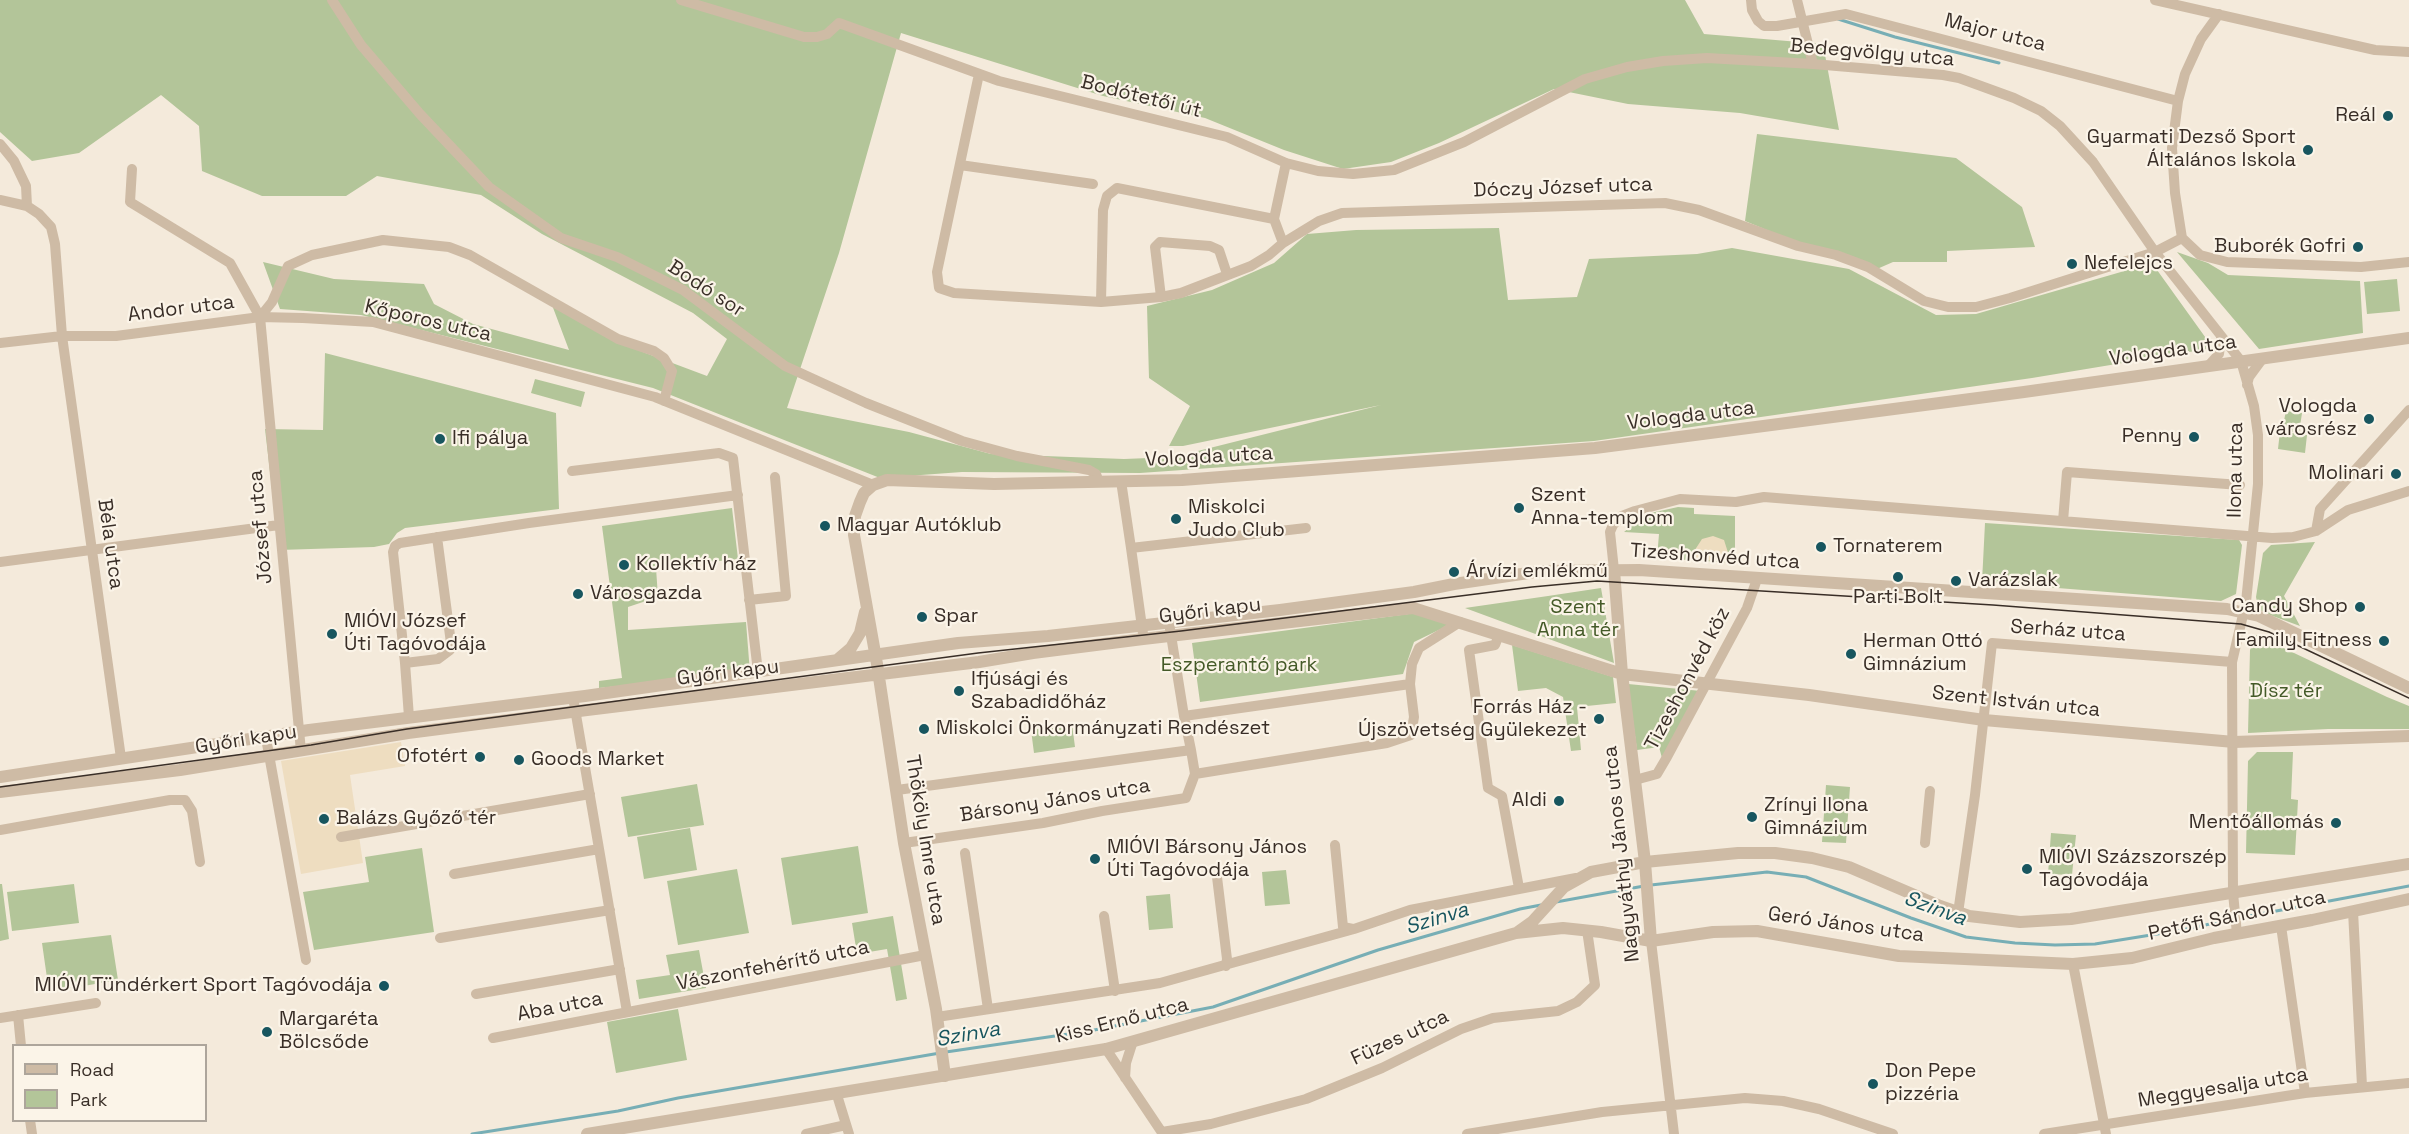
<!DOCTYPE html>
<html>
<head>
<meta charset="utf-8">
<style>
	body { margin:0 }
	#map { position:relative; width:2409px; height:1134px; overflow:hidden; background:#f4eadb; font-family:"Space Grotesk",sans-serif }
	canvas { display:block }
	.legend { position:absolute; left:12px; top:1044px; width:195px; height:78px; box-sizing:border-box; background:#fbf4e8; border:2px solid #ada59b; margin:0; padding:8px 10px; list-style:none; font-size:18px; color:#392e27 }
	.legend li { display:flex; align-items:center; gap:12px; height:30px }
	.legend b { width:30px; border:2px solid #ada59b }
</style>
</head>
<body>
<div id="map">
<canvas width="2409" height="1134"></canvas>
<ul class="legend">
<li><b style="height:8px;background:#cebba5"></b>Road</li>
<li><b style="height:16px;background:#b3c599"></b>Park</li>
</ul>
</div>
<script>
const context = document.querySelector('canvas').getContext('2d');
context.lineJoin = 'round';
function paint(path, color) {
  context.fillStyle = color;
  context.fill(path, 'evenodd');
}
function shape(rows) {
  const path = new Path2D();
  for (const r of rows) {
    path.moveTo(r[0], r[1]);
    for (let i = 2; i < r.length; i += 2) path.lineTo(r[i], r[i + 1]);
  }
  return path;
}
function stroke(path, color, width, dash) {
  context.strokeStyle = color;
  context.lineWidth = width;
  context.lineCap = dash ? 'butt' : 'round';
  context.setLineDash(dash || []);
  context.stroke(path);
}
function label(font, color, halo, rows, align = 'center') {
  context.font = font + ' "Space Grotesk",sans-serif';
  context.lineWidth = 4.5;
  context.setLineDash([]);
  context.textBaseline = 'middle';
  context.strokeStyle = halo;
  context.fillStyle = color;
  for (const [text, x, y, turn = 0] of rows) {
    context.save();
    context.translate(x, y);
    context.rotate((+turn || 0) * Math.PI / 180);
    context.textAlign = isNaN(turn) ? turn : align;
    if (halo) context.strokeText(text, 0, 0);
    context.fillText(text, 0, 0);
    context.restore();
  }
}
const green = shape([
	[0,0,1685,0,1704,34,1823,44,1839,130,1740,113,1628,104,1554,89,1439,143,1391,162,1343,169,1284,150,1205,118,1103,96,901,33,839,253,787,408,909,432,991,454,1124,459,1174,457,1381,405,1183,446,1169,446,1190,406,1149,378,1147,306,1212,290,1274,263,1307,234,1356,230,1499,228,1508,300,1577,297,1589,259,1697,254,1732,248,1849,269,1936,315,1976,314,2152,263,2213,348,2032,378,1594,441,1140,473,962,472,880,478,653,388,361,315,280,309,263,262,334,279,424,284,434,304,473,324,569,350,552,305,635,349,707,376,727,339,693,313,542,234,481,195,377,176,346,196,262,196,202,171,199,126,161,95,79,153,32,161,0,132],
	[1757,134,1956,158,2022,207,2035,247,1947,251,1947,262,1893,262,1877,269,1798,243,1745,221],
	[2177,252,2208,263,2228,275,2360,281,2363,333,2259,349],
	[2397,279,2400,311,2367,314,2364,282],
	[325,353,556,413,559,509,405,528,397,533,389,544,374,547,279,550,265,429,323,430],
	[535,379,585,392,581,407,531,393],
	[2286,411,2302,413,2299,433,2282,430],
	[2280,431,2307,435,2305,453,2278,449],
	[1678,507,1694,508,1694,514,1735,516,1735,563,1657,558,1659,534,1624,532,1646,514],
	[732,508,738,559,656,568,658,597,628,607,628,630,746,622,750,673,599,688,599,681,622,678,602,526],
	[1985,523,2239,540,2242,545,2236,594,2221,601,1982,582],
	[2315,542,2284,596,2300,626,2259,611,2256,597,2263,553,2271,545],
	[1601,588,1614,663,1465,608,1548,596],
	[1416,613,1449,625,1414,642,1403,674,1200,702,1192,643],
	[2256,635,2387,697,2409,706,2409,729,2328,729,2248,733,2250,650],
	[1512,645,1613,677,1616,703,1577,707,1581,750,1571,751,1563,697,1546,688,1518,691],
	[1628,684,1701,691,1662,758,1659,747,1637,750],
	[1072,724,1075,747,1034,753,1031,730],
	[2257,752,2293,752,2291,799,2298,800,2295,855,2246,853,2248,761],
	[697,784,704,825,628,837,621,797],
	[1826,785,1850,787,1846,843,1822,842],
	[690,828,697,870,644,879,637,837],
	[2051,833,2076,835,2072,875,2048,874],
	[858,846,868,913,792,925,781,858],
	[422,848,434,932,314,950,303,892,369,882,365,857],
	[737,869,749,933,678,945,667,881],
	[1286,870,1290,904,1265,906,1262,872],
	[0,884,2,884,9,939,0,941],
	[74,884,79,923,12,931,7,892],
	[1170,894,1173,928,1149,930,1146,896],
	[893,916,907,999,896,1001,887,949,857,954,852,923],
	[111,935,118,980,49,992,42,943],
	[699,950,706,988,639,999,636,980,670,975,666,955],
	[678,1009,687,1060,616,1073,607,1022]
]);
const plaza = shape([
	[1713,536,1724,540,1731,562,1689,559,1702,539],
	[401,742,405,766,350,775,363,863,301,874,281,761]
]);
const stream = shape([
	[1838,19,1895,37,1999,63],
	[1651,885,1767,872,1806,877,1911,918,1966,937,2015,943,2055,945,2095,944,2182,930,2233,919],
	[1556,902,1644,886],
	[2239,918,2409,886],
	[946,1052,1089,1031,1213,1007,1378,950,1520,909,1541,905],
	[472,1134,618,1111,678,1098,940,1053]
]);
const minor = shape([
	[332,0,361,45,420,114,489,187,561,238,617,257,683,290,785,366,866,403,962,441,1017,456,1089,470,1096,474,1099,482],
	[681,0,804,37,817,37,827,34,839,23,999,81,1227,137,1286,163,1318,171,1353,174,1394,170,1464,142,1585,79,1627,67,1663,61,1707,58,1813,64,1943,75,1959,78,2014,98,2041,111,2060,126,2093,162,2155,252,2241,361,2254,406,2258,435,2258,484,2246,602,2232,662,2233,893,2237,934],
	[1751,0,1752,10,1758,21,1764,26,1777,26,1846,14,2178,101],
	[1797,0,1813,64],
	[2155,0,2375,50,2409,52],
	[979,74,937,272,939,288,954,293,1101,302,1161,297,1181,293,1251,266,1269,255,1283,243,1319,221,1342,213,1665,203,1699,210,1798,246,1836,255,1868,267,1924,301,1948,307,1976,307,2010,298,2155,252,2182,238],
	[0,144,14,161,26,186,27,206],
	[960,165,1093,184],
	[132,169,130,202,230,263,260,317,301,751],
	[0,200,27,206,39,214,51,227,55,244,62,336,121,758],
	[2182,238,2175,193,2172,148,2178,101,2185,74,2201,39,2219,14],
	[2182,238,2200,255,2227,262,2361,267,2409,262],
	[1283,243,1274,219,1286,163],
	[1161,297,1155,247,1160,242,1210,246,1219,250,1227,274],
	[1101,302,1103,210,1107,196,1117,188,1274,219],
	[260,317,272,302,288,266,312,255,383,240,449,247,470,255,618,339,654,351,664,358,672,371,664,401],
	[0,343,62,336,116,336,260,317,303,318,373,322,655,397,873,485],
	[2209,365,2219,354,2221,338],
	[2247,385,2249,377,2263,358],
	[572,471,719,453,733,458,758,672],
	[1121,481,1131,548],
	[2063,521,2067,472,2240,485],
	[2316,531,2320,509,2409,410],
	[0,562,279,525],
	[1614,570,1610,532,1613,525,1622,516,1635,511,1680,499,1736,502,1764,497,2272,538,2293,537,2316,531,2348,510,2409,491],
	[749,600,786,596,775,477],
	[1170,629,1184,716],
	[1143,634,1131,548,1306,528],
	[1499,635,1495,645,1469,650,1488,788,1502,796,1519,888],
	[405,663,438,659,450,650,451,643,437,537],
	[574,703,627,1012],
	[409,717,405,663,393,552,395,546,400,543,529,523,738,495],
	[266,738,306,960],
	[1191,750,1195,774],
	[1635,780,1657,774,1667,757,1747,608,1757,579],
	[897,790,1191,750,1184,716,1410,684],
	[0,830,170,800,185,800,192,811,200,862],
	[341,837,590,794],
	[904,843,1043,823,1102,811,1186,798,1195,774,1387,743,1411,735,1414,717,1410,684,1412,664,1419,648,1460,622],
	[1925,843,1930,791],
	[1335,845,1343,927,1353,929],
	[965,853,988,1009],
	[454,874,599,849],
	[1217,877,1227,959,1226,966],
	[2353,911,2362,1086],
	[1958,913,1975,795,1992,643,2232,662],
	[1104,916,1115,991],
	[2281,926,2305,1093],
	[440,938,610,910],
	[1651,941,1674,1134],
	[2073,964,2106,1134],
	[476,994,620,969],
	[18,1015,21,1046],
	[937,1017,1160,983,1354,929,1410,910,1576,878],
	[0,1018,96,1003],
	[493,1038,925,955],
	[1106,1049,1163,1134],
	[1125,1078,1126,1063,1133,1041],
	[837,1095,849,1134],
	[30,1120,32,1134],
	[1162,1132,1211,1124,1306,1099,1382,1068,1461,1029,1493,1018,1558,1011,1577,1002,1595,985,1587,930],
	[806,1134,846,1125],
	[1467,1134,1602,1112,1745,1098,1783,1101,1819,1109,1893,1134],
	[2044,1134,2305,1093,2409,1083]
]);
const tertiary = shape([
	[1614,570,1622,674,1645,862,1651,941],
	[837,660,851,648,860,633,865,612],
	[0,777,309,730,585,696,958,643,1048,636,1280,610,1414,592,1454,584,1542,571,1639,570,2227,609,2259,616,2409,688],
	[0,792,180,770,408,733,587,710,979,662,1033,653,1143,639,1413,608,1622,674,1809,695,1984,720,2234,742,2409,736],
	[1518,932,1532,922,1564,887,1591,872,1645,862,1738,853,1775,853,1812,858,1849,867,1940,906,1969,916,2020,922,2071,919,2409,864],
	[945,1076,936,1009,904,843,877,664,854,535,855,516,860,502,864,493,873,485,887,480,994,484,1182,480,1595,448,2024,392,2409,338],
	[587,1134,1106,1049,1516,933,1563,928,1601,932,1651,941,1713,932,1757,931,1899,956,2073,964,2132,958,2214,938,2312,920,2409,899]
]);
const tram = shape([
	[0,787,311,745,407,729,978,653,1181,631,1532,587,1597,581,1993,605,2241,624,2269,632,2409,698]
]);
const markers = [
	[2388,116,6,"#18565f"],
	[2308,150,6,"#18565f"],
	[2358,247,6,"#18565f"],
	[2072,264,6,"#18565f"],
	[2369,419,6,"#18565f"],
	[2194,437,6,"#18565f"],
	[440,439,6,"#18565f"],
	[2396,474,6,"#18565f"],
	[1519,508,6,"#18565f"],
	[1176,519,6,"#18565f"],
	[825,526,6,"#18565f"],
	[1821,547,6,"#18565f"],
	[624,565,6,"#18565f"],
	[1454,572,6,"#18565f"],
	[1898,577,6,"#18565f"],
	[1956,581,6,"#18565f"],
	[578,594,6,"#18565f"],
	[2360,607,6,"#18565f"],
	[922,617,6,"#18565f"],
	[332,634,6,"#18565f"],
	[2384,641,6,"#18565f"],
	[1851,654,6,"#18565f"],
	[959,691,6,"#18565f"],
	[1599,719,6,"#18565f"],
	[924,729,6,"#18565f"],
	[480,757,6,"#18565f"],
	[519,760,6,"#18565f"],
	[1559,801,6,"#18565f"],
	[1752,817,6,"#18565f"],
	[324,819,6,"#18565f"],
	[2336,823,6,"#18565f"],
	[1095,859,6,"#18565f"],
	[2027,869,6,"#18565f"],
	[384,986,6,"#18565f"],
	[267,1032,6,"#18565f"],
	[1873,1084,6,"#18565f"]
];
const streetNames = [
	["Major utca",1995,33,14],
	["Bedegvölgy utca",1872,53,5],
	["Bodótetői út",1141,97,14],
	["Dóczy József utca",1563,188,-2],
	["Bodó sor",706,289,33],
	["Andor utca",181,309,-7],
	["Kőporos utca",428,321,13],
	["Vologda utca",2173,351,-8],
	["Vologda utca",1691,416,-7],
	["Vologda utca",1209,457,-3],
	["Ilona utca",2236,470,-89],
	["József utca",261,527,-95],
	["Béla utca",110,544,82],
	["Tizeshonvéd utca",1715,557,4],
	["Győri kapu",1210,611,-7],
	["Serház utca",2068,631,4],
	["Győri kapu",728,673,-7],
	["Tizeshonvéd köz",1688,679,-62],
	["Szent István utca",2016,702,6],
	["Győri kapu",246,740,-9],
	["Bársony János utca",1055,801,-9],
	["Thököly Imre utca",925,840,81],
	["Nagyváthy János utca",1622,854,-96],
	["Petőfi Sándor utca",2237,916,-12],
	["Geró János utca",1846,925,8],
	["Vászonfehérítő utca",773,966,-11],
	["Aba utca",560,1007,-11],
	["Kiss Ernő utca",1122,1021,-14],
	["Füzes utca",1400,1038,-25],
	["Meggyesalja utca",2223,1088,-9]
];
const poiNames = [
	["Reál",2376,116,"right"],
	["Gyarmati Dezső Sport",2296,138,"right"],
	["Általános Iskola",2296,161,"right"],
	["Buborék Gofri",2346,247,"right"],
	["Nefelejcs",2084,264],
	["Vologda",2357,407,"right"],
	["városrész",2357,430,"right"],
	["Penny",2182,437,"right"],
	["Ifi pálya",452,439],
	["Molinari",2384,474,"right"],
	["Szent",1531,496],
	["Anna-templom",1531,519],
	["Miskolci",1188,508],
	["Judo Club",1188,531],
	["Magyar Autóklub",837,526],
	["Tornaterem",1833,547],
	["Kollektív ház",636,565],
	["Árvízi emlékmű",1466,572],
	["Varázslak",1968,581],
	["Városgazda",590,594],
	["Parti Bolt",1898,598,"center"],
	["Candy Shop",2348,607,"right"],
	["Spar",934,617],
	["MIÓVI József",344,622],
	["Úti Tagóvodája",344,645],
	["Family Fitness",2372,641,"right"],
	["Herman Ottó",1863,642],
	["Gimnázium",1863,665],
	["Ifjúsági és",971,680],
	["Szabadidőház",971,703],
	["Forrás Ház -",1587,708,"right"],
	["Újszövetség Gyülekezet",1587,731,"right"],
	["Miskolci Önkormányzati Rendészet",936,729],
	["Ofotért",468,757,"right"],
	["Goods Market",531,760],
	["Aldi",1547,801,"right"],
	["Zrínyi Ilona",1764,806],
	["Gimnázium",1764,829],
	["Balázs Győző tér",336,819],
	["Mentőállomás",2324,823,"right"],
	["MIÓVI Bársony János",1107,848],
	["Úti Tagóvodája",1107,871],
	["MIÓVI Százszorszép",2039,858],
	["Tagóvodája",2039,881],
	["MIÓVI Tündérkert Sport Tagóvodája",372,986,"right"],
	["Margaréta",279,1020],
	["Bölcsőde",279,1043],
	["Don Pepe",1885,1072],
	["pizzéria",1885,1095]
];
const parkNames = [
	["Szent",1578,608],
	["Anna tér",1578,631],
	["Eszperantó park",1239,666],
	["Dísz tér",2286,692]
];
const waterNames = [
	["Szinva",1935,909,20],
	["Szinva",1437,919,-17],
	["Szinva",968,1035,-10]
];
paint(green, '#b3c599');
paint(plaza, '#eeddc0');
stroke(stream, '#77aeb5', 3);
stroke(minor, '#cebba5', 10);
stroke(tertiary, '#cebba5', 12);
stroke(tram, '#392e27', 1.5);
for (const [x, y, r, color] of markers) {
  const dot = new Path2D();
  dot.arc(x, y, r, 0, 2 * Math.PI);
  context.fillStyle = color;
  context.fill(dot);
  stroke(dot, '#fbf4e8', 2);
}
label('20px', '#392e27', '#fbf4e8', streetNames);
label('20px', '#392e27', '#fbf4e8', poiNames, 'left');
label('20px', '#445a28', '#fbf4e8', parkNames);
label('italic 21px', '#18565f', '#fbf4e8', waterNames);
</script>
</body>
</html>
